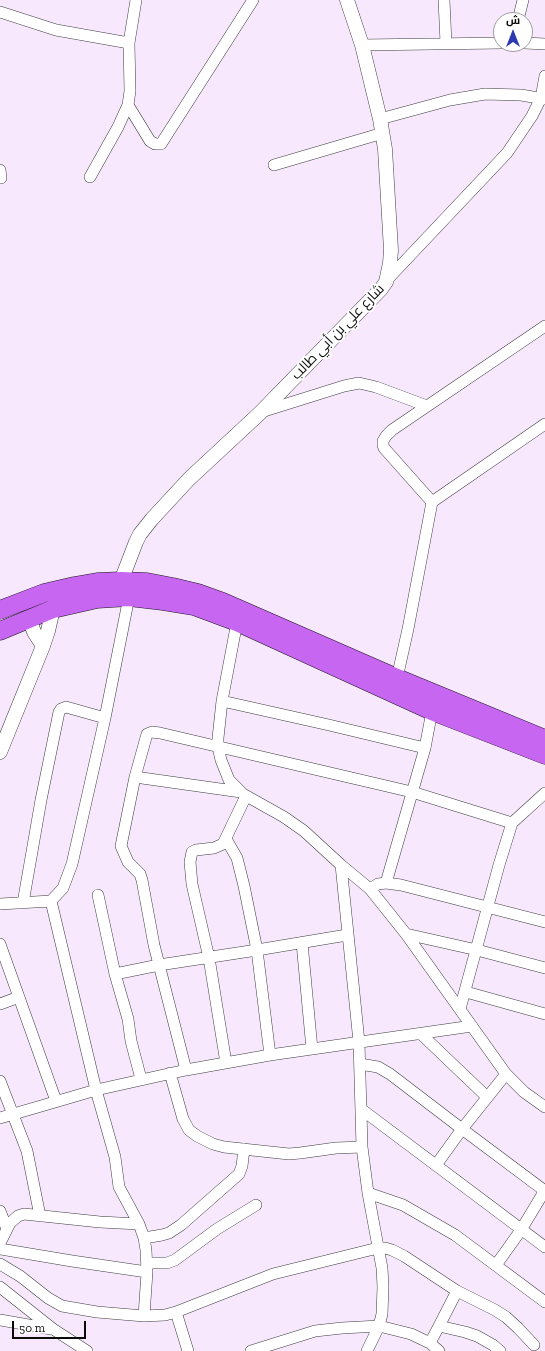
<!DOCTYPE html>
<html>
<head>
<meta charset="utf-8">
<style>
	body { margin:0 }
	#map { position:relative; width:545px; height:1351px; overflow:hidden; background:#f8e8fe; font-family:"Zilla Slab",Cairo,serif }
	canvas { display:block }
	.north { position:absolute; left:493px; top:12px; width:40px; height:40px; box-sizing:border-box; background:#fff; border:1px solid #9d9d9d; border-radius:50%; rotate:0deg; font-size:11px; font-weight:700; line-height:16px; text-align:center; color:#0a0a0a }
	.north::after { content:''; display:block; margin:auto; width:14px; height:18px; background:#2c39b0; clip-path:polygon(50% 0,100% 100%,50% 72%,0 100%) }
	.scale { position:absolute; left:12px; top:1321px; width:74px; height:18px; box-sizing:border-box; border:2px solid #0a0a0a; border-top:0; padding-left:5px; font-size:12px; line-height:14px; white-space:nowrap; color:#0a0a0a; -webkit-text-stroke:3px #fff; paint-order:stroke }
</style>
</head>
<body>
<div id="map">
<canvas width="545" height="1351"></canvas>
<div class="north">ش</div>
<div class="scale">50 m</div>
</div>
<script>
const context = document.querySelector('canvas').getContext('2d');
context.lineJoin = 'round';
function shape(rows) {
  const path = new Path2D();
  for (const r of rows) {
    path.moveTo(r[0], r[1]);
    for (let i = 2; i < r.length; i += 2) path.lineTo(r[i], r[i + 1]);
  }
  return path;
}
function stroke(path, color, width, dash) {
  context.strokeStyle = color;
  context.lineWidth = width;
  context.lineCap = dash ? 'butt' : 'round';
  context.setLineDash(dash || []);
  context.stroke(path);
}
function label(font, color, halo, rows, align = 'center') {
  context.font = font + ' "Zilla Slab",Cairo,serif';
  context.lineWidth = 4;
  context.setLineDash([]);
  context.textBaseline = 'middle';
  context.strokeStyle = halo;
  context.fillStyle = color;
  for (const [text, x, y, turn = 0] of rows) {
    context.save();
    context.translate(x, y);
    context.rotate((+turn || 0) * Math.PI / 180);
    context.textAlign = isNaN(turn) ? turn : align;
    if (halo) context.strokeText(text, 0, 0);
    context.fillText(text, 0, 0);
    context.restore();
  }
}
const minor = shape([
	[444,0,446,43],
	[0,12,56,30,129,43],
	[518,20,523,0],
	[525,43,545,44],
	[362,45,501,43],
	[128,105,150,141,155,144,161,144,253,0],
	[380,119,450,100,485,94,521,95,545,99],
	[274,165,383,133],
	[0,170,1,178],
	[90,177,118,127,128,105,130,91,129,43,136,0],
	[386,281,507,153,532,116,541,98,545,76],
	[261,412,344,386,359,383,376,387,427,406],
	[432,502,384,448,383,445,383,441,386,436,392,430,545,326],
	[237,622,222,701,218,738,218,747,221,760,229,780,243,794,284,817,304,831,341,865,370,889,406,934,506,1074,524,1092,545,1107],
	[397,678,408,629,432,502,545,424],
	[222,701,329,725,425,748,432,711],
	[135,777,241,792],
	[226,839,237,858,244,886,257,950,270,1055],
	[341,865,359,1042,362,1147,368,1193,382,1268,383,1287,382,1314,379,1326,367,1351],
	[386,883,425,748],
	[370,889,378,884,386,883,401,885,545,922],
	[98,895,115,974,128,1019,131,1041,141,1079],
	[51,901,63,888,72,864,105,718,129,597],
	[23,903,41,800,59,712,61,709,66,707,105,718],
	[0,904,51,901,96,1090,115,1157,119,1187,139,1224,144,1238,146,1250,147,1272,144,1316],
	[406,934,477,950,545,968],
	[302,943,312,1049],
	[0,944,56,1101],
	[115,974,159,965,257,950,347,935],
	[466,992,545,1014],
	[0,1004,19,997],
	[460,1009,499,865,512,823,545,793],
	[421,1034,487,1097],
	[226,1063,209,958,192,884,190,862,192,852,196,850,214,848,223,844,246,796],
	[360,1064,378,1067,390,1074,462,1129,545,1191],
	[186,1070,154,945,142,880,140,874,128,862,121,846,135,777,147,734,152,732,160,733,412,792,512,823],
	[170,1073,183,1119,189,1130,197,1136,213,1144,224,1147,289,1154,300,1153,336,1148,362,1147],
	[0,1081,27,1151,40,1216],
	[361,1109,545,1247],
	[0,1118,96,1090,186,1070,270,1055,472,1026],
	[436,1165,462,1129,506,1074],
	[368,1193,403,1205,455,1235,545,1302],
	[0,1211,7,1229],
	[144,1238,162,1235,169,1233,181,1225,239,1174,242,1166,244,1149],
	[0,1243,10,1223,18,1216,24,1214,100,1222,139,1224],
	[0,1249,72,1261,147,1272],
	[147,1263,167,1263,175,1260,217,1229,256,1205],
	[0,1264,20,1276,48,1298,62,1306,97,1312,144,1316,165,1315,176,1312,273,1274,378,1248,385,1248,392,1250,404,1256,457,1291,495,1310,506,1317,518,1328,534,1345],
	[496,1265,521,1230,545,1190],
	[0,1287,53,1329,87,1351],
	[176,1312,188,1351],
	[0,1320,51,1329],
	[439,1326,457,1291],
	[430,1343,439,1326,465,1332,477,1336,493,1345,500,1351],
	[251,1351,315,1331,342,1328,379,1326,411,1334,430,1343,439,1351]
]);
const tertiary = shape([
	[121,581,136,542,140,534,152,519,189,479,260,413,381,289,386,282,390,263,391,250,385,149,380,119,362,45,347,0],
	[29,618,34,632,43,646],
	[0,752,43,646,48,631,53,609]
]);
const primary = shape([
	[0,610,44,593,74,586,97,582,121,581,147,582,173,587,198,593,223,602,397,678,545,739],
	[0,631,53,609,97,599,129,597,163,601,194,606,237,622,432,711,545,755]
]);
const streetNames = [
	["شارع علي بن أبي طالب",338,332,-46]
];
stroke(minor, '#3d3d3d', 12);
stroke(tertiary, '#3d3d3d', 15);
stroke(primary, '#1b1b1b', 19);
stroke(minor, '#fff', 11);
stroke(tertiary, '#fff', 14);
stroke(primary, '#c766f0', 18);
label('14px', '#0a0a0a', '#fff', streetNames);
</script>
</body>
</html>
